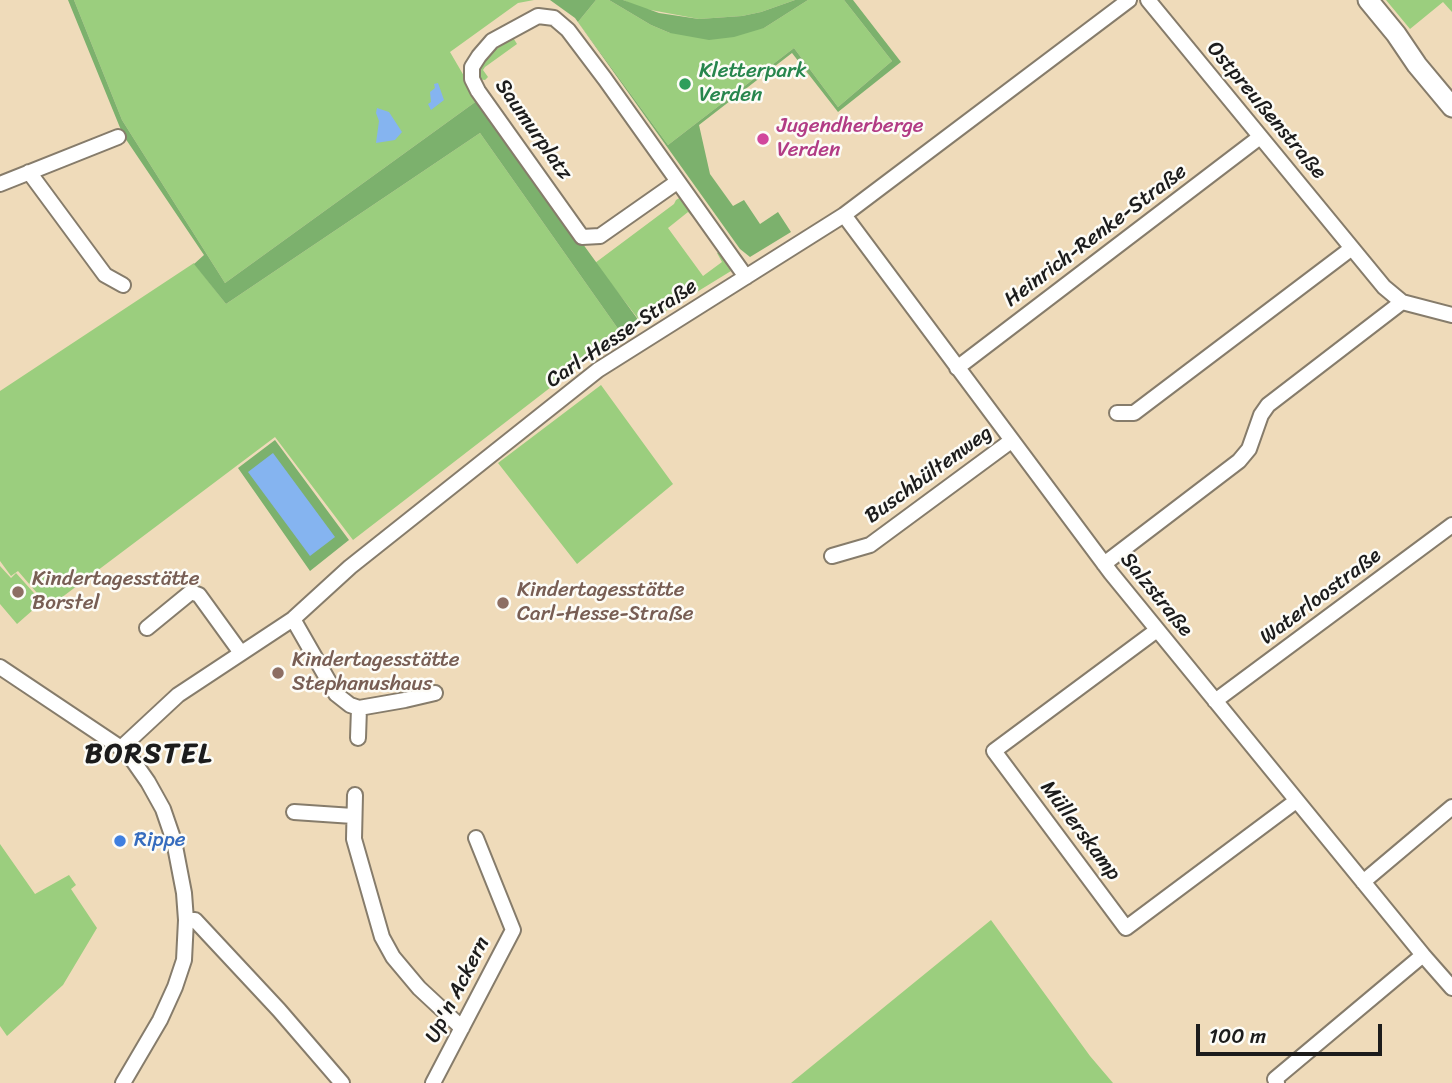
<!DOCTYPE html>
<html>
<head>
<meta charset="utf-8">
<style>
	body { margin:0 }
	#map { position:relative; width:1452px; height:1083px; overflow:hidden; background:#efdbba; font-family:Sriracha,sans-serif }
	canvas { display:block }
	.scale { position:absolute; left:1196px; top:1024px; width:186px; height:32px; box-sizing:border-box; border:4px solid #1c1c1c; border-top:0; padding-left:9px; font-size:21px; line-height:24px; white-space:nowrap; color:#1c1c1c; -webkit-text-stroke:5px #fdfcf7; paint-order:stroke }
</style>
</head>
<body>
<div id="map">
<canvas width="1452" height="1083"></canvas>
<div class="scale">100 m</div>
</div>
<script>
const context = document.querySelector('canvas').getContext('2d');
context.lineJoin = 'round';
function paint(path, color) {
  context.fillStyle = color;
  context.fill(path, 'evenodd');
}
function shape(rows) {
  const path = new Path2D();
  for (const r of rows) {
    path.moveTo(r[0], r[1]);
    for (let i = 2; i < r.length; i += 2) path.lineTo(r[i], r[i + 1]);
  }
  return path;
}
function stroke(path, color, width, dash) {
  context.strokeStyle = color;
  context.lineWidth = width;
  context.lineCap = dash ? 'butt' : 'round';
  context.setLineDash(dash || []);
  context.stroke(path);
}
function label(font, color, halo, rows, align = 'center') {
  context.font = font + ' Sriracha,sans-serif';
  context.lineWidth = 5;
  context.setLineDash([]);
  context.textBaseline = 'middle';
  context.strokeStyle = halo;
  context.fillStyle = color;
  for (const [text, x, y, turn = 0] of rows) {
    context.save();
    context.translate(x, y);
    context.rotate((+turn || 0) * Math.PI / 180);
    context.textAlign = isNaN(turn) ? turn : align;
    if (halo) context.strokeText(text, 0, 0);
    context.fillText(text, 0, 0);
    context.restore();
  }
}
const green = shape([
	[74,0,534,0,518,3,450,52,478,100,225,283,122,120],
	[596,0,609,0,651,25,670,33,764,28,808,0,844,0,892,61,838,107,794,48,668,145,578,22],
	[623,0,795,0,761,12,742,16,699,19,640,8],
	[1386,0,1452,0,1452,12,1443,2,1410,29],
	[512,36,517,44,485,67,483,70,488,77,485,80,477,79,476,72,488,56],
	[480,133,621,333,353,540,275,437,49,607,18,571,11,576,0,561,0,391,194,263,226,304],
	[681,197,695,219,688,212,668,228,703,276,722,262,717,253,720,252,731,271,643,325,595,263,674,204,676,200],
	[601,385,673,484,577,564,498,463],
	[0,566,11,578,16,573,42,602,17,624,0,604],
	[0,844,35,894,69,875,76,885,71,889,97,928,63,985,7,1036,0,1026],
	[991,920,1090,1056,1113,1083,791,1083]
]);
const forest = shape([
	[68,0,74,0,122,120,225,283,478,100,639,321,621,333,480,133,226,304,194,264,204,255,123,135],
	[550,0,596,0,578,22,668,145,794,48,838,107,892,61,844,0,853,0,901,62,838,112,792,53,699,125,710,174,733,206,744,200,760,224,778,212,791,232,750,257,740,249,575,18],
	[609,0,623,0,659,13,699,19,742,16,761,12,795,0,808,0,764,28,734,37,709,40,670,33,651,25],
	[275,440,349,540,310,571,238,468]
]);
const water = shape([
	[438,83,444,100,431,110,428,104,431,102,430,92,435,88,434,84],
	[377,108,389,112,402,132,395,140,376,143,379,121,376,113],
	[273,453,335,537,310,556,248,472]
]);
const minor = shape([
	[1148,0,1384,287,1402,302,1452,315],
	[29,172,105,275,123,285],
	[677,182,600,236,582,237,478,91,472,79,472,67,479,56,492,41,538,16,554,18,568,30,605,79,746,277],
	[0,184,118,137],
	[844,215,1111,573,1423,955,1452,988],
	[957,368,1260,137],
	[1117,413,1134,413,1352,248],
	[832,556,870,545,1011,441],
	[1104,564,1239,461,1249,449,1261,415,1268,405,1402,302],
	[293,619,336,694,350,705,359,708,405,700,435,693],
	[147,628,191,592,199,595,241,653],
	[1157,630,994,751,1126,928,1296,801],
	[0,667,121,748,134,762,148,782,163,809,174,841,184,893,186,920,184,960,175,987,160,1020,123,1083],
	[1215,701,1452,525],
	[358,738,359,708],
	[121,748,178,695,293,619,350,567,598,370,844,215,1129,0],
	[355,795,354,839,382,937,393,957,419,988,462,1028],
	[294,812,353,816],
	[1363,882,1452,807],
	[186,920,195,920,279,1010,342,1083],
	[433,1083,513,930,476,838],
	[1277,1083,1275,1079,1423,955]
]);
const secondary = shape([
	[1368,0,1396,34,1417,65,1452,107]
]);
const markers = [
	[685,84,7,"#2e9e5b"],
	[763,139,7,"#d1479c"],
	[18,592,7,"#8d6e63"],
	[503,603,7,"#8d6e63"],
	[278,673,7,"#8d6e63"],
	[120,841,7,"#3f7fe0"]
];
const leisureNames = [
	["Kletterpark",699,72],
	["Verden",699,96]
];
const streetNames = [
	["Ostpreußenstraße",1266,111,50],
	["Saumurplatz",533,130,55],
	["Heinrich-Renke-Straße",1096,236,-37],
	["Carl-Hesse-Straße",622,334,-34],
	["Buschbültenweg",929,475,-36],
	["Salzstraße",1156,595,51],
	["Waterloostraße",1321,597,-37],
	["Müllerskamp",1080,831,53],
	["Up'n Ackern",458,990,-63]
];
const hotelNames = [
	["Jugendherberge",777,127],
	["Verden",777,151]
];
const educationNames = [
	["Kindertagesstätte",32,580],
	["Borstel",32,604],
	["Kindertagesstätte",517,591],
	["Carl-Hesse-Straße",517,615],
	["Kindertagesstätte",292,661],
	["Stephanushaus",292,685]
];
const shopNames = [
	["Rippe",134,841]
];
const districtNames = [
	["BORSTEL",149,755]
];
paint(green, '#9bce7e');
paint(forest, '#7cb16d');
paint(water, '#85b4f0');
stroke(minor, '#867c6b', 18);
stroke(secondary, '#867c6b', 23);
stroke(minor, '#fff', 14);
stroke(secondary, '#fff', 19);
for (const [x, y, r, color] of markers) {
  const dot = new Path2D();
  dot.arc(x, y, r, 0, 2 * Math.PI);
  context.fillStyle = color;
  context.fill(dot);
  stroke(dot, '#fdfcf7', 2.5);
}
label('21px', '#27864d', '#fdfcf7', leisureNames, 'left');
label('21px', '#1c1c1c', '#fdfcf7', streetNames);
label('21px', '#b23c85', '#fdfcf7', hotelNames, 'left');
label('21px', '#785e54', '#fdfcf7', educationNames, 'left');
label('21px', '#366cbe', '#fdfcf7', shopNames, 'left');
context.letterSpacing = '2px';
label('bold 28px', '#1c1c1c', '#fdfcf7', districtNames);
context.letterSpacing = '0px';
</script>
</body>
</html>
